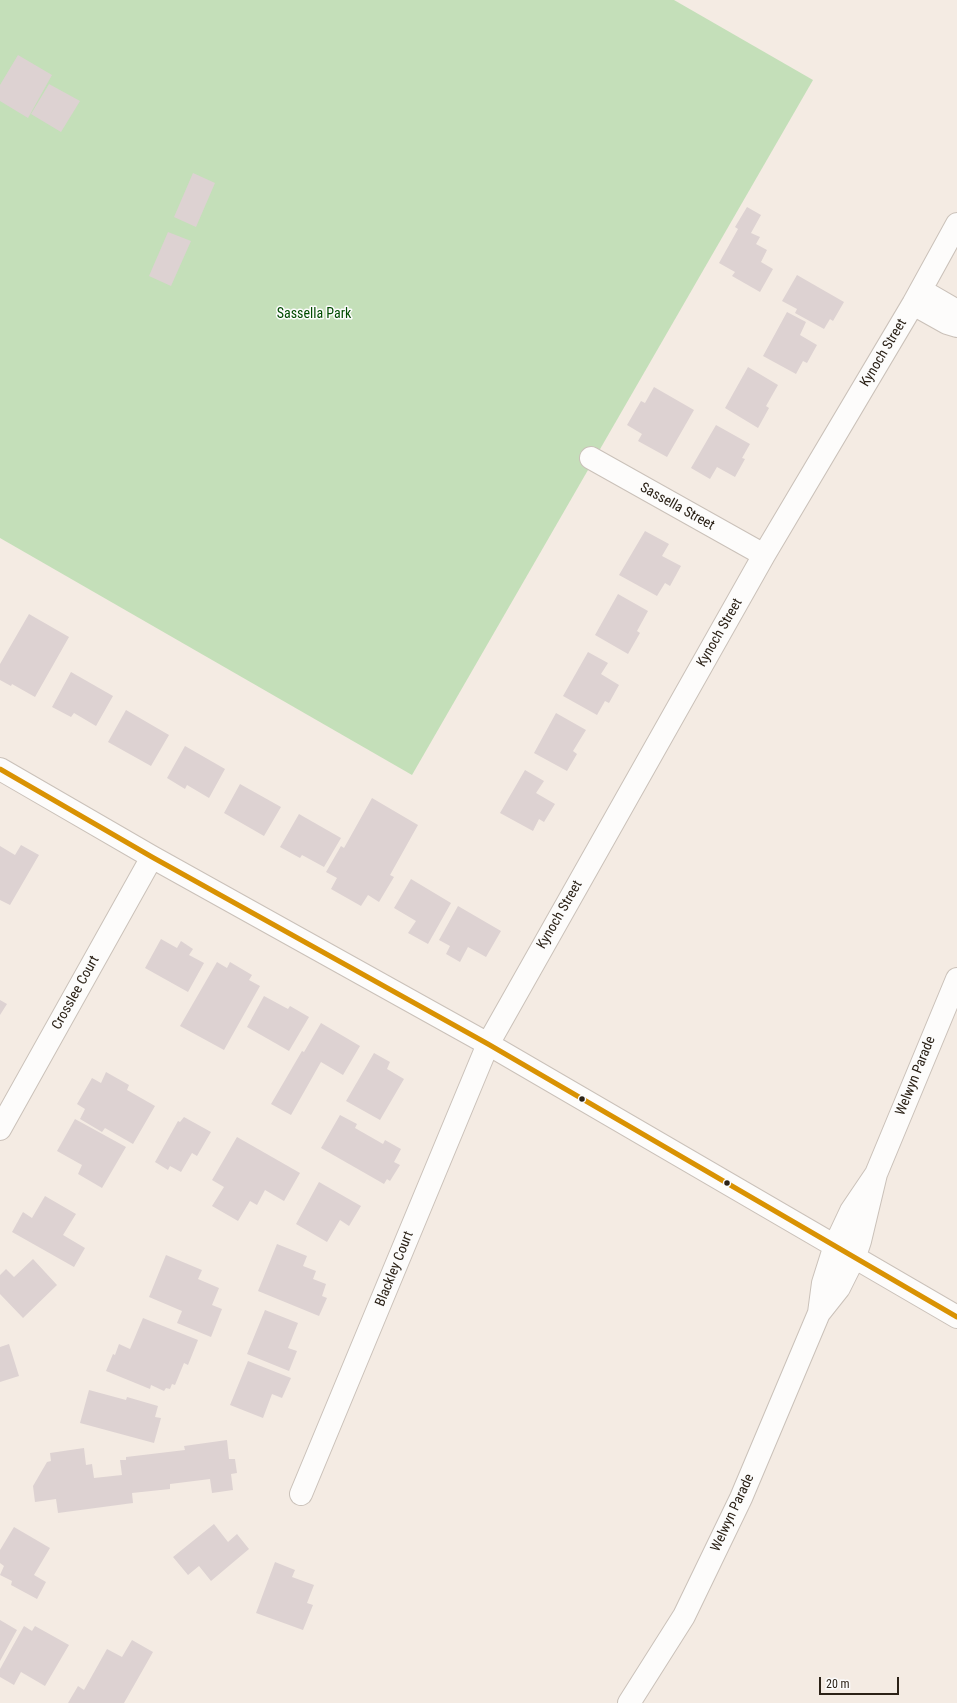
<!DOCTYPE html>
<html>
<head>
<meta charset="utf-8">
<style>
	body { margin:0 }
	#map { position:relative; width:957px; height:1703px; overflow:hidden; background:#f4ebe3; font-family:"Roboto Condensed",sans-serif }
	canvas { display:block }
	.scale { position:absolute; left:819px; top:1677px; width:80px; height:18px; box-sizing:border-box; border:2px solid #2c2217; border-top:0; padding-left:5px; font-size:12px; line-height:14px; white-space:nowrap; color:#2c2217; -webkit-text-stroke:3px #fcfcfc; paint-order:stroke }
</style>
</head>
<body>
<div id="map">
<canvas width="957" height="1703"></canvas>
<div class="scale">20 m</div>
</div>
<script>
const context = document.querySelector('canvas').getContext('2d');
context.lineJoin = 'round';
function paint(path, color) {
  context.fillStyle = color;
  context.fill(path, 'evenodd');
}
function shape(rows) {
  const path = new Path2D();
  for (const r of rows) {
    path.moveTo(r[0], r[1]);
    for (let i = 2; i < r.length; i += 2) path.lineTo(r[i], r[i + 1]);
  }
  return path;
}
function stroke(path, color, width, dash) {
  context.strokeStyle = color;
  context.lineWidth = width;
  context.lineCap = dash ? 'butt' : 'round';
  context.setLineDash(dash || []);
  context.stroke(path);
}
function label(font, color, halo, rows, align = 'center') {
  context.font = font + ' "Roboto Condensed",sans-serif';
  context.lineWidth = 3;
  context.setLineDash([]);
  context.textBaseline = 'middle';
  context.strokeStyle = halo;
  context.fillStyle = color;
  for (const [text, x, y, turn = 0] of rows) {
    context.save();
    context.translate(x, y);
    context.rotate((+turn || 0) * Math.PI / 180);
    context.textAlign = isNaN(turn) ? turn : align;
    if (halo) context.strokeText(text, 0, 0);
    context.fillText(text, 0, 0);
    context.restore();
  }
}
const green = shape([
	[0,0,674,0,813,80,412,775,0,538]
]);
const building = shape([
	[18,55,52,75,28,118,0,101,0,85],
	[49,84,80,101,61,132,31,114],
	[193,173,215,183,196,227,174,217],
	[747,207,761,215,751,233,760,237,756,244,767,250,761,262,773,269,760,292,732,276,735,272,719,263,738,229,735,227],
	[168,232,191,241,171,286,149,276],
	[797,275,844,302,833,321,830,319,824,329,795,313,797,309,782,301],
	[787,312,806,322,800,335,817,345,807,363,803,361,796,374,763,356],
	[748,367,778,385,766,406,769,408,758,428,725,408],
	[654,387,694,410,667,457,638,441,642,434,627,425,641,401,645,403],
	[716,425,750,444,742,458,745,459,735,477,717,467,710,479,691,468],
	[645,531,669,544,662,556,681,566,670,586,665,583,657,596,619,575],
	[618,594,648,611,637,631,640,633,628,654,595,635],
	[29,614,69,637,35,697,12,684,11,686,0,680,0,664],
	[588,652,608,663,601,674,619,685,609,703,605,701,597,715,563,696],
	[71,672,113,696,96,726,74,713,71,717,52,707],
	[126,710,169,735,151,766,108,742],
	[556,713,586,730,573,751,577,754,567,771,534,753],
	[185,746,225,769,209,798,187,785,185,789,167,778],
	[525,770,544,781,536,793,555,804,544,822,539,819,533,831,500,813],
	[240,784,281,807,264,836,224,813],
	[372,798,418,825,390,875,394,877,379,902,368,895,361,906,331,889,337,878,326,872,341,846,344,848],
	[299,814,341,838,324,867,302,855,300,858,280,847],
	[21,845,39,855,10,905,0,900,0,846,15,855],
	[411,879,451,903,428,944,408,933,416,921,394,908],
	[458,906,501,931,486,957,468,947,460,962,446,954,450,946,439,940],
	[161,939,177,948,181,941,193,949,189,955,204,963,188,992,145,968],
	[217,962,227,968,230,962,252,975,249,980,260,986,224,1050,180,1026],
	[264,996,288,1009,290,1006,309,1017,289,1051,247,1027],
	[0,1000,7,1004,0,1015],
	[321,1023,360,1046,343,1075,321,1062,291,1115,271,1104,302,1051,304,1052],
	[374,1053,390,1062,387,1069,404,1079,380,1120,346,1101],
	[106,1072,129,1085,127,1090,155,1106,133,1144,105,1128,102,1132,80,1119,85,1109,77,1104,92,1078,101,1083],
	[340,1115,357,1124,355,1128,383,1144,385,1140,401,1149,394,1162,400,1165,390,1181,387,1179,384,1184,321,1148],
	[184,1117,211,1132,197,1156,192,1153,181,1172,170,1166,168,1170,155,1162,178,1121,180,1122],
	[75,1119,126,1147,102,1188,78,1174,82,1165,57,1151],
	[237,1137,300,1173,284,1201,265,1190,257,1205,250,1201,238,1221,212,1206,224,1187,212,1180],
	[319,1182,361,1206,349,1226,340,1220,327,1242,296,1224],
	[45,1196,76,1214,63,1235,85,1248,74,1267,12,1232,23,1212,32,1218],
	[277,1244,307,1256,303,1266,316,1271,313,1279,326,1284,322,1296,327,1298,319,1316,258,1291],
	[166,1255,202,1270,198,1279,219,1288,212,1305,222,1309,211,1337,177,1323,182,1311,149,1297],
	[33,1259,57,1285,23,1318,0,1294,0,1275,6,1269,14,1277],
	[265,1310,298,1323,288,1348,297,1351,289,1371,247,1354],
	[143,1318,198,1340,188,1365,184,1363,175,1385,172,1384,170,1389,166,1388,164,1391,151,1385,150,1389,106,1371,113,1354,115,1355,119,1344,130,1349],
	[9,1344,19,1376,0,1382,0,1347],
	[248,1361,291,1378,282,1398,272,1394,263,1418,230,1405],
	[89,1390,126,1400,127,1397,158,1406,155,1417,161,1418,154,1443,80,1423],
	[227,1440,229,1459,235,1459,237,1473,231,1474,233,1490,212,1493,210,1479,170,1484,170,1489,132,1493,133,1503,58,1513,56,1499,35,1502,33,1486,47,1462,51,1461,50,1453,84,1448,86,1465,92,1464,94,1478,122,1475,120,1460,126,1460,126,1457,185,1450,184,1446],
	[214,1524,228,1542,237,1534,249,1549,211,1581,199,1566,188,1575,173,1557],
	[14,1527,50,1548,34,1575,46,1582,37,1599,11,1585,12,1581,0,1575,4,1566,0,1563,0,1550],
	[275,1562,295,1570,292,1577,314,1585,307,1603,313,1605,303,1630,256,1613],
	[0,1620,17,1630,0,1661],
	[24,1626,32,1631,35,1626,69,1645,45,1686,21,1672,14,1685,0,1677,0,1669],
	[132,1640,153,1652,124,1703,68,1703,78,1686,84,1690,107,1649,122,1657]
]);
const minor = shape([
	[921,290,957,311],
	[913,304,947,323,957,326],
	[591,458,764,555],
	[0,769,152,857,488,1044,957,1317],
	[0,1129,152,857],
	[820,1312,839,1288,855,1256,860,1241,876,1174,957,979],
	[301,1494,488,1044,764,555,913,304,957,224],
	[629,1703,684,1616,741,1498,819,1313,823,1283,835,1245,851,1211,876,1174]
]);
const bus1 = shape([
	[0,769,152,857,488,1044,957,1317]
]);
const markers = [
	[582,1099,3.5,"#2c2217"],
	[727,1183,3.5,"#2c2217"]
];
const parkNames = [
	["Sassella Park",314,314]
];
const streetNames = [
	["Kynoch Street",884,353,-59],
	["Sassella Street",677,507,29],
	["Kynoch Street",720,633,-60],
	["Kynoch Street",560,915,-60],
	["Crosslee Court",76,993,-61],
	["Welwyn Parade",916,1076,-68],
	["Blackley Court",395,1269,-68],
	["Welwyn Parade",733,1513,-65]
];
paint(green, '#c4dfb9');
paint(building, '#ddd2d2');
stroke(minor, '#cac1b9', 24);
stroke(minor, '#fdfcfb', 22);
stroke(bus1, '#d99203', 5);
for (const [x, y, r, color] of markers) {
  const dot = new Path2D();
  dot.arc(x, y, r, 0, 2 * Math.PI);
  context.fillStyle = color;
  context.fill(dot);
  stroke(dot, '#fcfcfc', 1.5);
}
label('14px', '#014b00', '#fcfcfc', parkNames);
label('14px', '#2c2217', '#fcfcfc', streetNames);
</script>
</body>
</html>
